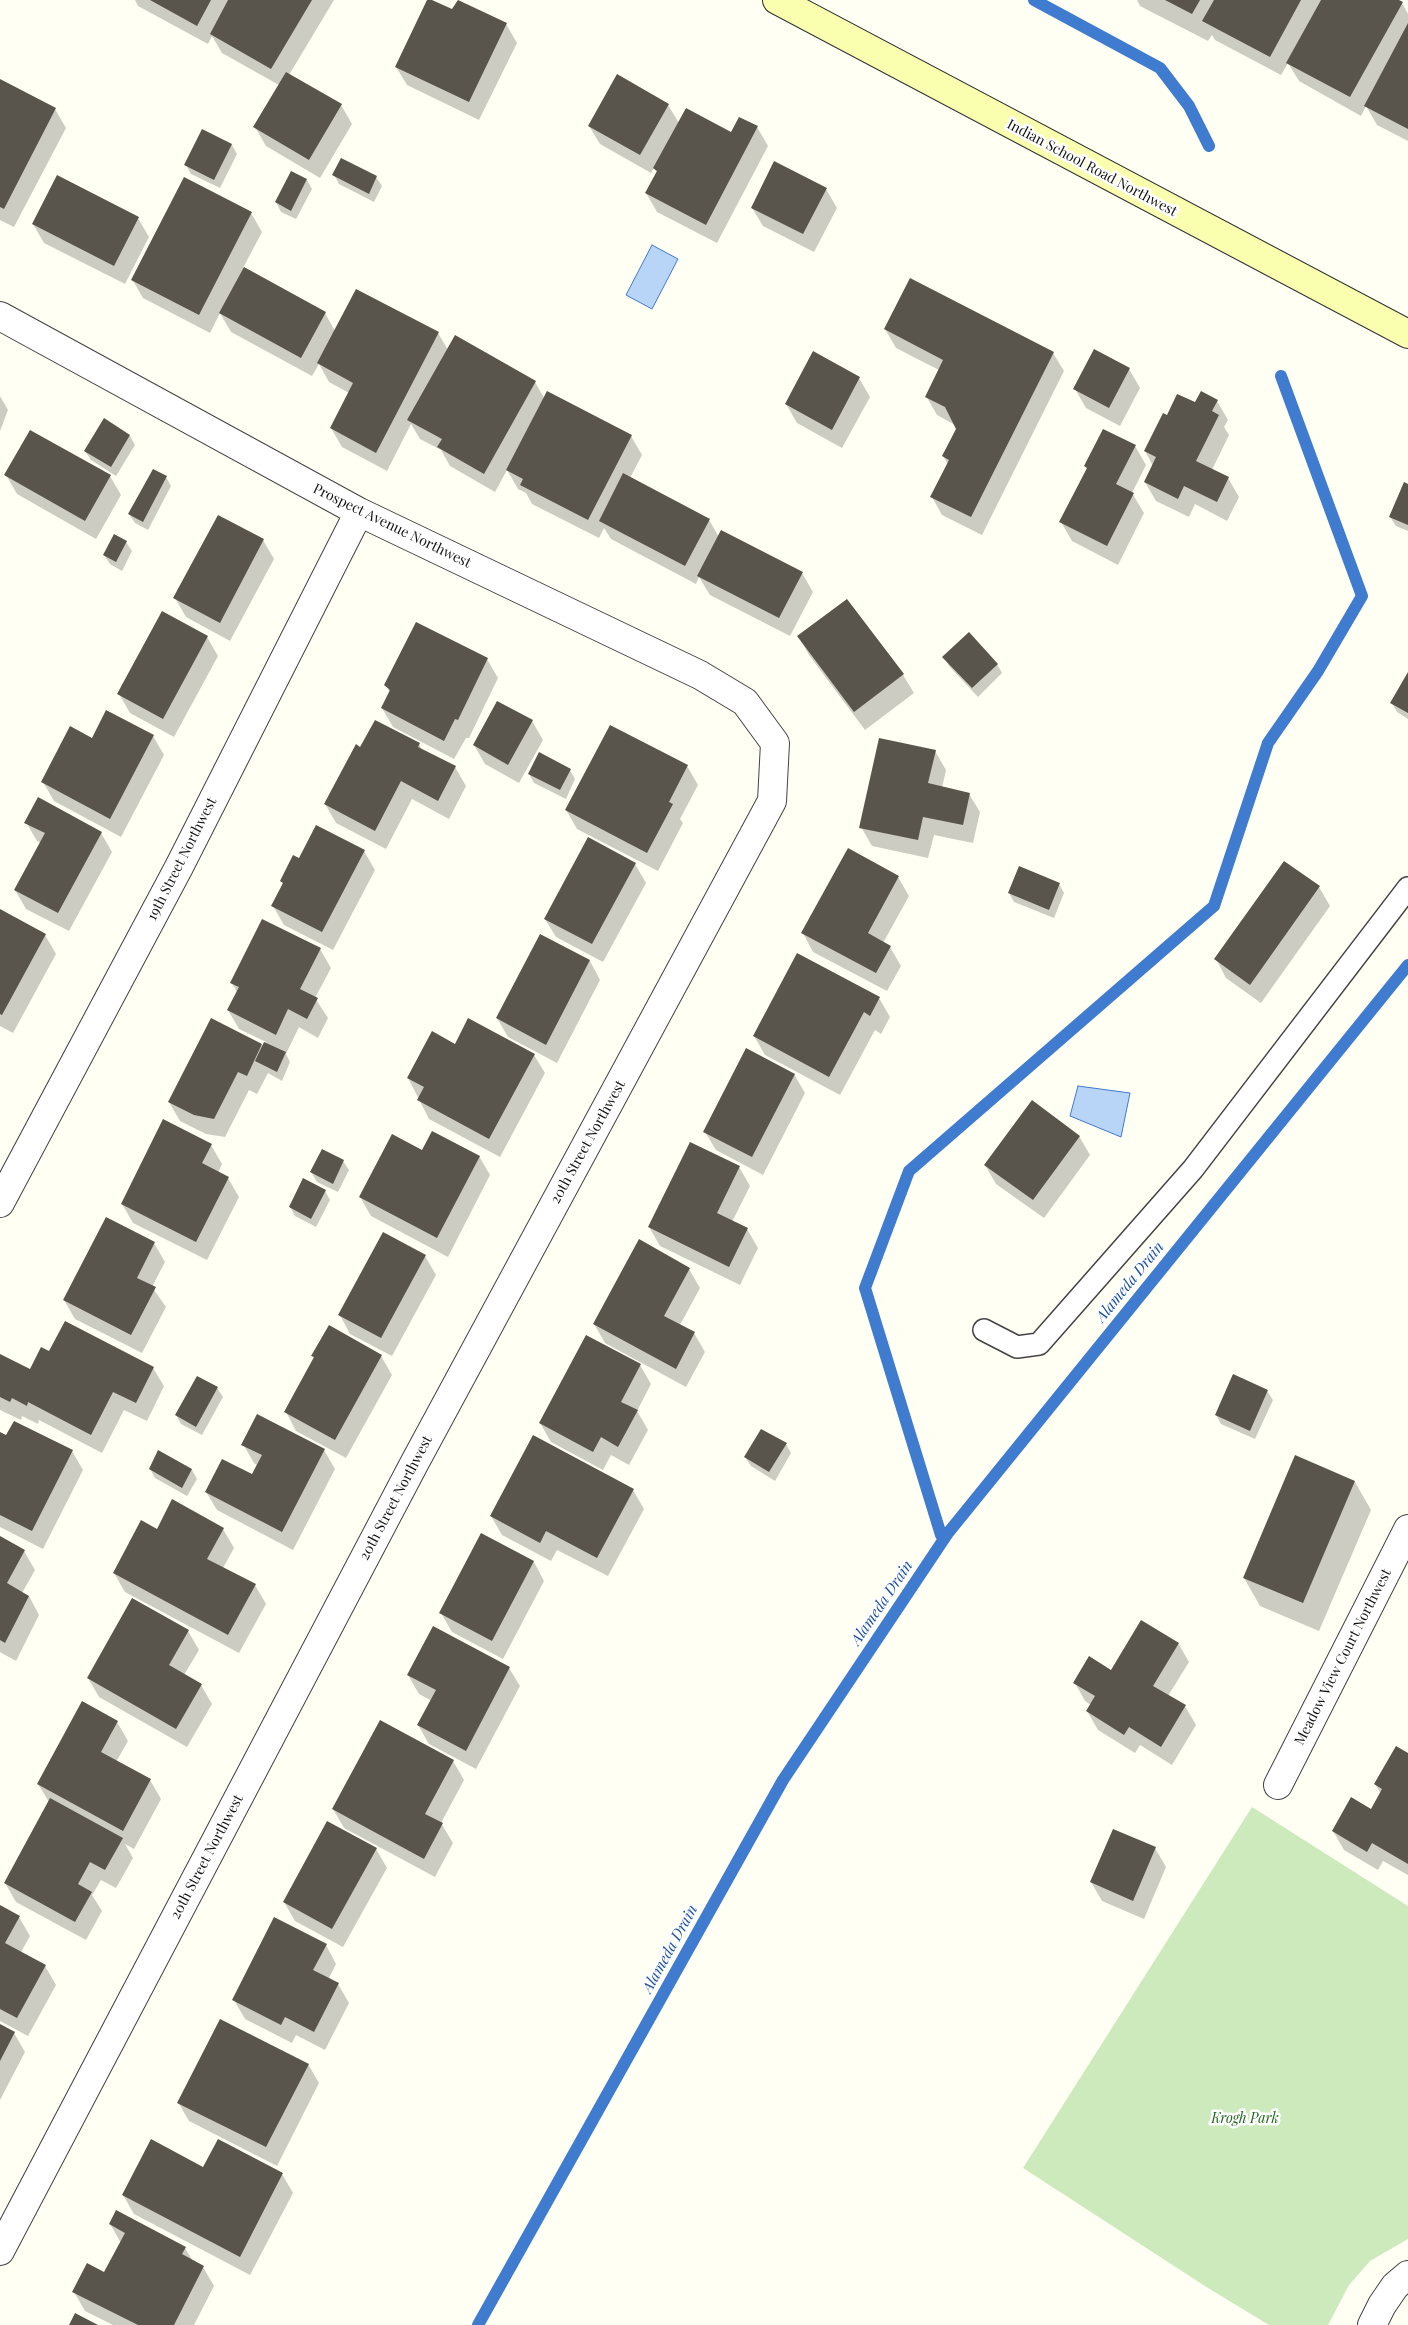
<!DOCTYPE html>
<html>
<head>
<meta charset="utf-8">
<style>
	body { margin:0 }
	canvas { display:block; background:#fffff4 }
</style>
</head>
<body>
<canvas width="1408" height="2325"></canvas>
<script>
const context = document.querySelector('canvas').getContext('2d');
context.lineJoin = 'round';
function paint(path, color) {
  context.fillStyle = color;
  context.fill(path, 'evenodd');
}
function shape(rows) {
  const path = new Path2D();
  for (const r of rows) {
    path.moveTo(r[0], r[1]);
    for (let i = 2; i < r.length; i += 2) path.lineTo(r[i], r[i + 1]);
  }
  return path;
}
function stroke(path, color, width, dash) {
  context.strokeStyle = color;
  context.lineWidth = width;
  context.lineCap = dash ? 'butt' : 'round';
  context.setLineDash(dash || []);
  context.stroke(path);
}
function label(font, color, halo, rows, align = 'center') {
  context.font = font + ' "Playfair Display",serif';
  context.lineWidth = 5;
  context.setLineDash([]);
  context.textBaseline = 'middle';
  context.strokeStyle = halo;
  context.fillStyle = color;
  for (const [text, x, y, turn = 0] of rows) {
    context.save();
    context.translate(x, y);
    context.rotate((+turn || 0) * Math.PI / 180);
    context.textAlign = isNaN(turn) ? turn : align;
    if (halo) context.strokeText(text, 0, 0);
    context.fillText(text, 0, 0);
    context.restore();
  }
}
const green = shape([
	[1252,1807,1408,1906,1408,2239,1370,2261,1349,2285,1328,2325,1269,2325,1208,2288,1023,2168]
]);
const water = shape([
	[652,245,678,259,652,309,626,295,652,245],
	[1078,1086,1130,1093,1121,1137,1070,1116,1078,1086]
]);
const shadow = shape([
	[135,0,334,0,289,75,341,105,352,124,320,178,266,146,255,127,279,85,222,53,212,36,208,44,138,6],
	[428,0,452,11,457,1,506,24,517,43,479,120,407,85,396,67],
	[1137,0,1397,0,1402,3,1408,14,1408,141,1377,125,1366,106,1361,116,1299,81,1288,63,1281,75,1215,40,1212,35,1208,41,1140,6],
	[0,81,55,109,66,128,14,227,0,220],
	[668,105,679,123,732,133,757,127,768,146,717,243,657,212,646,193,657,172,654,168,651,173,600,144,589,126],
	[203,130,232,145,237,154,220,188,191,174,186,165],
	[292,172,307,180,312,189,296,219,281,212,276,202],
	[334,175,376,177,382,186,374,202,339,184],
	[826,189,837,208,814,252,763,226,752,208],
	[251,213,262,232,243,268,325,313,335,331,438,333,448,350,535,382,544,398,631,436,642,455,630,478,709,520,719,537,802,573,813,592,790,636,710,595,699,577,696,584,611,539,604,528,599,538,532,504,526,493,518,489,507,470,495,492,450,466,441,450,420,439,411,424,387,471,342,447,331,428,349,393,329,382,319,364,312,376,231,332,220,313,210,333,143,298,132,279],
	[138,218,149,237,125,284,44,243,33,224],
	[885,329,1053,353,1064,371,982,535,942,515,932,497,948,464,943,456,957,429,955,425,937,415,926,396,939,370,896,348],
	[1129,369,1140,388,1120,426,1086,408,1075,389],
	[859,378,870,397,842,448,797,423,786,404],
	[0,396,8,410,0,431],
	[1217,401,1228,420,1224,427,1229,435,1212,470,1228,478,1239,497,1227,521,1195,504,1189,517,1156,501,1145,482,1153,466,1145,451,1168,416,1196,404],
	[31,431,110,476,121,495,96,539,17,494,6,475],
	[1104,431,1135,446,1146,465,1132,493,1144,513,1118,565,1072,541,1061,522,1088,470,1086,466],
	[130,436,135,445,116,476,91,460,85,451],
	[166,477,171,486,148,530,135,523,129,514],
	[1408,485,1408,531,1396,526,1390,517],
	[263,540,274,559,230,641,186,617,175,598],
	[126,542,132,551,122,571,110,564,104,555],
	[207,637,218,656,174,737,130,713,119,694],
	[799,637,903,675,914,693,865,730,809,655],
	[944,657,997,664,1002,673,978,697,949,666],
	[487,659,498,678,469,738,466,738,454,759,393,727,382,708,390,693,386,685],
	[1408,675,1408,719,1397,712,1392,703],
	[532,721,543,740,519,783,485,764,474,745],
	[153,736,164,755,121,837,54,801,43,782],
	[419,744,422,750,455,767,466,786,449,819,412,799,386,849,336,823,325,804,361,748],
	[935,751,946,770,942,788,969,794,980,812,973,843,934,835,928,858,872,846,861,827],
	[687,766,698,785,680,819,683,823,658,871,577,829,566,810],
	[570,770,575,779,566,799,534,783,529,774],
	[26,822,101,833,112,852,69,931,26,909,15,890,41,843,37,841],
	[364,851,375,870,333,950,284,925,273,906,284,885,281,881,299,860],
	[1284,863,1319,887,1330,906,1261,1003,1226,978,1216,959],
	[635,864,646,883,603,962,556,937,545,919],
	[898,877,909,896,883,943,890,947,901,966,887,991,813,952,803,933],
	[1059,884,1064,893,1054,918,1014,902,1009,893],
	[0,910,45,935,56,954,13,1033,0,1026],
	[540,936,590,961,600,980,557,1063,508,1037,497,1018],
	[320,949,331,968,315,998,328,1018,318,1038,299,1027,286,1054,290,1062,282,1081,268,1073,257,1094,249,1090,225,1137,206,1134,180,1121,169,1102,262,1045,263,1047,266,1042,239,1029,228,1010,237,992,232,983],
	[879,998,890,1017,881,1034,875,1030,840,1095,765,1055,754,1036],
	[534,1055,545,1073,500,1157,429,1119,408,1078],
	[794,1074,805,1093,763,1175,716,1150,705,1132],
	[1079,1136,1090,1155,1044,1218,996,1184,985,1165],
	[211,1145,222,1164,218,1173,228,1178,239,1197,207,1260,133,1223,122,1204],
	[422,1151,479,1156,490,1175,448,1257,371,1216,360,1197],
	[343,1161,349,1170,338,1192,317,1182,311,1172],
	[739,1167,750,1186,732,1222,747,1229,758,1248,740,1285,660,1246,649,1227],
	[325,1191,330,1200,316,1227,295,1216,290,1207],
	[154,1243,165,1262,152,1287,166,1307,142,1353,75,1319,64,1300],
	[425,1256,436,1275,392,1356,350,1334,340,1315],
	[689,1269,700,1288,680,1325,694,1333,705,1352,686,1387,605,1343,594,1324],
	[50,1353,153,1368,164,1386,147,1421,124,1410,102,1453,39,1420,38,1424,22,1416,21,1420,0,1410,0,1355,30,1371],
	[313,1356,381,1356,392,1375,346,1458,296,1431,286,1412,315,1359],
	[640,1365,651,1384,637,1411,648,1430,629,1465,611,1455,603,1470,551,1442,540,1423],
	[197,1378,217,1388,223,1397,202,1435,181,1424,176,1415],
	[1267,1391,1273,1400,1255,1439,1221,1424,1216,1415],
	[14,1422,72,1451,83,1470,43,1549,0,1527,0,1434,7,1437],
	[243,1444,324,1450,335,1469,293,1550,217,1510,206,1492,253,1476,258,1466,254,1463],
	[786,1444,791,1453,775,1481,751,1466,745,1457],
	[159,1452,192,1470,197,1479,187,1496,155,1478,150,1469],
	[1296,1457,1355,1482,1371,1510,1319,1631,1260,1606,1244,1578],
	[633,1490,644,1509,608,1576,557,1550,551,1561,502,1535,491,1516],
	[223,1529,234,1548,223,1568,255,1585,266,1604,239,1653,125,1592,114,1573,157,1530],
	[482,1535,534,1562,544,1581,503,1659,452,1632,441,1613],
	[0,1538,24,1551,35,1570,22,1593,29,1596,39,1615,16,1661,0,1652],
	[188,1631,199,1650,184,1675,201,1685,212,1704,187,1747,99,1697,88,1678],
	[1178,1643,1189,1662,1168,1696,1185,1706,1196,1725,1172,1765,1140,1745,1135,1753,1098,1730,1087,1711,1091,1705,1085,1701,1075,1683,1111,1671],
	[509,1668,520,1686,476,1769,429,1744,418,1725,432,1701,419,1694,408,1675],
	[117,1722,128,1741,116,1762,150,1780,161,1799,134,1849,125,1844,133,1858,116,1888,101,1880,92,1895,102,1911,86,1940,16,1902,5,1883,49,1802,38,1784],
	[1408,1754,1408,1875,1383,1861,1378,1870,1344,1850,1333,1831,1371,1811,1381,1794,1375,1784],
	[453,1761,464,1780,441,1823,453,1843,435,1877,344,1828,333,1809],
	[1155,1848,1166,1867,1144,1919,1102,1901,1091,1882],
	[376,1849,387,1868,343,1947,295,1921,284,1902],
	[0,1906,19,1917,30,1936,21,1952,45,1966,56,1985,28,2036,0,2021],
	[326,1945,336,1964,328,1980,338,1984,349,2003,325,2050,296,2035,292,2043,245,2019,234,2000],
	[0,2026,14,2033,25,2052,0,2100],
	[308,2064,319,2083,277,2166,189,2121,178,2102],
	[203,2168,282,2174,293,2193,250,2275,134,2214,123,2195],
	[110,2224,185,2248,193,2261,203,2267,214,2286,194,2325,113,2325,85,2311,74,2292,105,2274,121,2243]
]);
const stream = shape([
	[1034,0,1160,68,1189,106,1209,146],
	[941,1535,865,1288,909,1171,1214,906,1268,743,1318,671,1362,596,1281,376],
	[478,2325,783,1780,948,1533,1408,965]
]);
const building = shape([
	[150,0,211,0,197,26],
	[228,0,312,0,271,69,210,34],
	[427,0,432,0,452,9,458,0,507,23,469,102,395,67],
	[1165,0,1200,0,1192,14],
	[1214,0,1301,0,1270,57,1202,21],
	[1321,0,1399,0,1403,2,1350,97,1286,63],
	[1408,23,1408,129,1364,106],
	[286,72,342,104,309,160,253,127],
	[617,74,669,104,640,155,588,126],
	[0,79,56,108,4,209,0,207],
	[686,108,731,132,739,117,758,126,706,225,645,193,657,171,653,168],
	[202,129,232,144,214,180,184,165],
	[341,158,377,176,369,194,332,175],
	[774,161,827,188,803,234,751,208],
	[291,171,307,179,291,211,275,202],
	[57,175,139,217,114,266,32,224],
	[184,177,252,212,199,315,131,280],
	[244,267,326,312,301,358,219,313],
	[910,278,1054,352,971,517,930,497,949,460,942,456,956,429,945,407,925,397,943,360,884,329],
	[356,289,439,332,376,453,330,428,353,383,317,363],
	[455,335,536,381,484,474,437,447,442,439,407,420],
	[1094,349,1130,368,1109,408,1073,389],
	[813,351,860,377,832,430,785,404],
	[547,391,632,435,588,520,520,485,523,479,506,470],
	[1201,391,1218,400,1212,411,1219,415,1196,461,1229,477,1217,502,1184,486,1178,499,1144,482,1156,457,1144,451,1163,413,1167,415,1177,394,1195,402],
	[104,418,130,435,111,467,84,451],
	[1103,429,1136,445,1116,484,1134,493,1107,546,1059,522,1087,468,1084,466],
	[30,430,111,475,85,521,4,475],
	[153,469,167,476,143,522,128,514],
	[623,473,710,519,685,566,599,521],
	[1404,482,1408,484,1408,525,1389,517],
	[218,515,264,539,220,623,173,598],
	[721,530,803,572,779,618,697,576],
	[114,534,127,541,116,562,103,555],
	[847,599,904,674,854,712,797,636],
	[162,611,208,636,163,719,117,694],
	[416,622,488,658,458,720,455,719,444,741,381,708,390,690,384,685],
	[969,632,998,664,972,688,942,657],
	[1408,672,1408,713,1390,703],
	[497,701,533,720,508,765,473,745],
	[106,710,154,735,110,819,41,782,70,726,92,738],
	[375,720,420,743,418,747,456,766,438,801,401,781,375,831,324,804,356,744,360,747],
	[610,725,688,765,669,802,673,804,647,853,565,810],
	[879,738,936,750,928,783,970,793,963,825,923,817,918,840,859,828],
	[539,752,571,769,560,790,528,774],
	[38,797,102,832,58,913,14,890,45,833,24,823],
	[316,825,365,850,322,932,271,906,283,883,280,881,293,855,299,858],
	[588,837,636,863,592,944,544,919],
	[848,848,899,876,868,933,891,946,876,973,801,933],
	[1284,861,1320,886,1250,985,1214,959],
	[1019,866,1060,883,1049,910,1008,893],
	[0,909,46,934,2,1015,0,1014],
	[262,919,321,948,300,989,318,998,307,1019,288,1009,276,1035,227,1010,239,987,230,983],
	[540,934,590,960,546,1045,496,1018],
	[797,953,880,997,870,1016,864,1012,829,1077,753,1036],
	[211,1018,262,1044,247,1076,238,1072,214,1119,194,1115,168,1102],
	[468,1018,535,1054,489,1139,417,1100,424,1087,407,1078,432,1031,455,1044],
	[264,1042,286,1052,277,1072,255,1061],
	[746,1048,795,1074,752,1157,703,1132],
	[1032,1100,1080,1136,1033,1200,984,1165],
	[163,1119,212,1144,202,1163,229,1177,196,1242,121,1204],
	[432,1131,480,1156,437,1238,359,1197,392,1134,422,1150],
	[690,1142,740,1166,717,1213,748,1228,729,1267,648,1227],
	[322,1149,344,1160,333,1184,310,1172],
	[303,1178,326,1190,311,1219,289,1207],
	[106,1217,155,1242,137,1278,156,1287,131,1335,63,1300],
	[383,1232,426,1255,381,1338,338,1315],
	[639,1239,690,1268,664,1316,695,1332,676,1369,593,1324],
	[65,1321,154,1367,136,1403,113,1392,91,1435,28,1402,27,1406,12,1398,10,1402,0,1397,0,1354,30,1369,41,1347,49,1351],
	[329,1325,382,1355,335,1440,284,1412,314,1357,311,1356],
	[586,1335,641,1364,621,1402,638,1410,618,1447,601,1437,593,1452,539,1423],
	[1233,1374,1268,1390,1250,1431,1215,1415],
	[197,1376,218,1387,196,1427,175,1415],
	[257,1414,325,1449,282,1532,205,1492,222,1459,252,1474,262,1455,241,1445],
	[14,1421,73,1450,32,1531,0,1515,0,1432,6,1435],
	[761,1429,787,1443,769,1472,744,1457],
	[533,1435,634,1489,597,1558,546,1531,540,1543,490,1516],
	[158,1450,192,1469,182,1488,149,1469],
	[1295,1455,1355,1481,1303,1603,1243,1578],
	[172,1499,224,1528,207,1559,256,1584,228,1635,113,1573,141,1520,157,1529],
	[481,1533,534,1561,492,1641,439,1613],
	[0,1536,25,1550,7,1583,29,1596,5,1643,0,1640],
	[132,1598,189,1630,169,1665,202,1684,176,1729,87,1678],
	[1141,1620,1179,1643,1153,1686,1186,1705,1161,1747,1129,1727,1124,1735,1086,1711,1095,1696,1073,1683,1089,1656,1111,1670],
	[433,1626,510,1667,466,1751,417,1725,436,1690,407,1675],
	[82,1701,118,1721,101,1752,151,1779,123,1831,37,1784],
	[380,1720,454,1760,425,1814,443,1823,424,1859,332,1809],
	[1396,1746,1408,1753,1408,1864,1372,1843,1367,1852,1332,1831,1351,1797,1371,1809,1382,1789,1374,1784],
	[50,1798,123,1838,105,1870,90,1862,78,1884,92,1892,75,1922,4,1883],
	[327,1821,377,1848,332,1929,283,1902],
	[1113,1829,1156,1847,1133,1901,1090,1882],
	[0,1905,20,1916,5,1943,46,1965,17,2018,0,2009],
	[274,1917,327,1944,313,1970,339,1983,314,2032,285,2017,281,2025,232,2000],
	[220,2019,309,2064,266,2147,177,2103],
	[0,2024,15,2032,0,2061],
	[151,2139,203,2167,218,2139,283,2173,240,2257,122,2195],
	[116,2210,186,2247,182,2254,204,2266,174,2325,138,2325,72,2292,87,2263,104,2272,125,2233,109,2224],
	[75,2313,98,2325,69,2325]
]);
const service = shape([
	[984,1330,1017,1347,1039,1344,1193,1169,1408,888]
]);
const minor = shape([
	[0,316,359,512,700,675,745,702,775,743,772,801,415,1462,0,2251],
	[0,1203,179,867,359,512],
	[1278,1785,1408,1529],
	[1372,2325,1382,2305,1395,2286,1408,2275]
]);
const secondary = shape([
	[777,0,1408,334]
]);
const streetNames = [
	["Indian School Road Northwest",1092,168,28],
	["Prospect Avenue Northwest",392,526,26],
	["19th Street Northwest",182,859,-63],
	["20th Street Northwest",588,1142,-61],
	["20th Street Northwest",396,1498,-62],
	["Meadow View Court Northwest",1343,1657,-63],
	["20th Street Northwest",207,1857,-62]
];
const parkNames = [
	["Krogh Park",1245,2119]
];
const waterNames = [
	["Alameda Drain",1130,1282,-51],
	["Alameda Drain",882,1603,-56],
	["Alameda Drain",670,1949,-61]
];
paint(green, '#cceabc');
paint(water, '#b8d4f6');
stroke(water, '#3f7bce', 1);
paint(shadow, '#0003');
stroke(stream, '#3f7bce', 12);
paint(building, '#59544c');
stroke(service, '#434343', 24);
stroke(minor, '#434343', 30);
stroke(secondary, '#323232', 30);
stroke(service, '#fff', 21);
stroke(minor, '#fff', 28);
stroke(secondary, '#f9ffaf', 28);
label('14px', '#101010', '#fff', streetNames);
label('italic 14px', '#21691f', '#fff', parkNames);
label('italic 15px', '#184ea4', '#fff', waterNames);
</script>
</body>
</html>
